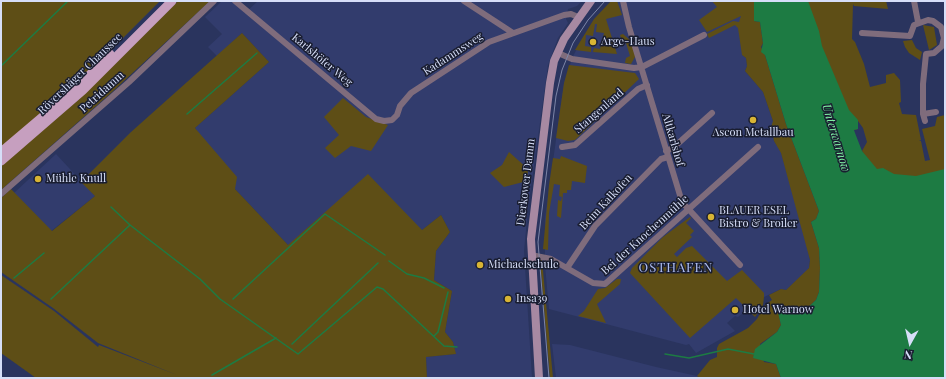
<!DOCTYPE html>
<html>
<head>
<meta charset="utf-8">
<style>
	body { margin:0 }
	#map { position:relative; width:946px; height:379px; overflow:hidden; background:#2a345e; font-family:"Playfair Display",serif }
	canvas { display:block }
	.frame { position:absolute; inset:0; border:2px solid #d6def8; pointer-events:none }
	.north { position:absolute; left:890px; top:323px; width:40px; height:40px; -webkit-text-stroke:3px #191d30; paint-order:stroke; rotate:188deg; font-size:11px; font-weight:700; line-height:16px; text-align:center; color:#d6def8 }
	.north::after { content:''; display:block; margin:auto; width:14px; height:18px; background:#d6def8; clip-path:polygon(50% 0,100% 100%,50% 72%,0 100%) }
</style>
</head>
<body>
<div id="map">
<canvas width="946" height="379"></canvas>
<div class="frame"></div>
<div class="north">N</div>
</div>
<script>
const context = document.querySelector('canvas').getContext('2d');
context.lineJoin = 'round';
function paint(path, color) {
  context.fillStyle = color;
  context.fill(path, 'evenodd');
}
function shape(rows) {
  const path = new Path2D();
  for (const r of rows) {
    path.moveTo(r[0], r[1]);
    for (let i = 2; i < r.length; i += 2) path.lineTo(r[i], r[i + 1]);
  }
  return path;
}
function stroke(path, color, width, dash) {
  context.strokeStyle = color;
  context.lineWidth = width;
  context.lineCap = dash ? 'butt' : 'round';
  context.setLineDash(dash || []);
  context.stroke(path);
}
function label(font, color, halo, rows, align = 'center') {
  context.font = font + ' "Playfair Display",serif';
  context.lineWidth = 3;
  context.setLineDash([]);
  context.textBaseline = 'middle';
  context.strokeStyle = halo;
  context.fillStyle = color;
  for (const [text, x, y, turn = 0] of rows) {
    context.save();
    context.translate(x, y);
    context.rotate((+turn || 0) * Math.PI / 180);
    context.textAlign = isNaN(turn) ? turn : align;
    if (halo) context.strokeText(text, 0, 0);
    context.fillText(text, 0, 0);
    context.restore();
  }
}
const built = shape([
	[222,1,232,1,245,13,258,1,582,1,577,6,568,9,566,19,568,23,558,38,548,65,528,209,524,251,532,378,427,378,426,357,455,354,453,342,445,332,452,291,434,280,436,251,450,232,441,215,422,230,288,245,235,189,195,128,269,62,242,33,217,56,208,47,222,34,205,17],
	[613,1,744,1,742,10,742,55,746,58,747,66,745,71,763,92,773,121,774,141,781,152,806,240,810,260,809,268,806,272,786,290,781,289,762,298,751,314,747,310,738,317,735,316,727,323,735,331,696,353,689,344,686,345,549,309,545,265,545,218,564,83,573,56,588,30],
	[56,154,95,196,51,231,14,193],
	[552,344,570,345,656,367,697,376,700,378,556,378]
]);
const green = shape([
	[1,1,160,1,77,84,1,149],
	[178,1,210,1,112,92,1,190,1,166,78,100],
	[611,1,617,1,622,15,606,19,617,54,593,52,594,48,600,49,604,33,596,32,597,24,595,24,593,36,586,35,585,46,591,47,591,52,575,50,594,19],
	[712,1,754,1,754,21,760,22,763,43,761,47,765,55,786,124,819,211,816,219,811,222,819,248,820,268,819,292,816,300,803,312,781,308,777,305,781,325,777,332,760,344,764,362,776,364,781,378,700,378,697,376,710,360,717,357,717,348,719,344,748,328,757,319,765,305,772,300,769,295,781,289,786,290,809,268,810,260,781,153,774,141,771,127,773,121,763,92,745,71,747,66,746,58,742,55,738,28,735,25,709,38,707,34,733,21,739,22,741,16,707,32,699,20,717,7],
	[796,1,886,1,888,9,854,6,853,4,852,39,855,42,864,64,870,87,886,83,886,75,894,73,900,80,901,102,899,103,902,114,916,115,921,140,919,141,921,141,925,161,930,160,922,129,935,126,937,117,945,115,945,179,922,178,879,181,862,151,867,142,863,128,858,121,858,129,854,130],
	[923,25,934,27,937,45,929,50],
	[242,33,269,62,195,128,237,177,235,189,288,245,368,174,422,230,441,215,450,232,436,251,434,280,452,291,445,332,453,342,456,354,426,357,427,378,36,378,1,353,1,275,54,311,98,347,99,345,177,375,98,343,53,308,1,272,1,198,11,189,52,231,95,196,81,182,131,132],
	[623,34,631,41,636,55,631,64,625,63,626,58,630,56,626,43,623,44,620,35],
	[912,40,916,48,922,52,920,60,909,53,905,47,903,41],
	[569,65,635,73,639,79,575,140,568,141,556,138,564,83],
	[343,98,366,117,388,125,371,151,351,146,335,158,325,148,339,135,324,117],
	[509,152,528,169,527,181,504,187,490,173,502,165],
	[561,156,587,166,585,183,572,181,571,190,567,190,567,193,563,193,561,218,557,216,558,200,561,201,562,197,559,196,560,185,554,184,549,213,548,250,543,249,549,185,553,158,560,159],
	[690,217,691,218,686,223,694,231,690,235,692,237,674,254,677,257,686,248,692,246,727,281,742,270,764,293,764,297,763,305,755,317,736,298,690,338,630,273,632,268,663,237],
	[540,260,542,260,553,378,550,378],
	[617,279,621,279,620,284,597,304,606,323,578,316,584,311,598,289,605,288]
]);
const water = shape([
	[754,1,808,1,819,31,822,46,849,110,858,120,858,129,854,130,855,133,862,151,877,169,883,168,894,174,916,176,945,169,945,378,781,378,776,364,753,358,755,349,777,332,781,325,776,304,781,309,803,312,816,300,819,292,820,268,819,248,811,222,816,219,819,211,786,124,765,55,761,52,763,43,760,22,754,21]
]);
const stream = shape([
	[1,66,68,1],
	[187,114,257,53],
	[111,207,130,225,200,279,220,299,298,354,377,287,383,289,444,346,457,347],
	[389,261,407,274,424,278,444,288],
	[14,278,44,253],
	[51,299,130,225],
	[233,299,325,214,385,255],
	[434,336,438,332,448,292],
	[292,344,378,263],
	[665,354,689,358,728,349,754,354],
	[212,375,276,338]
]);
const street = shape([
	[235,1,376,119,384,121,392,120,397,115,400,106,411,93,489,42,564,15,571,14,578,17],
	[464,1,513,33],
	[623,1,629,27,682,202,740,265],
	[914,1,918,22],
	[862,33,910,36,914,25,928,20,933,21,941,27,944,38,942,46,934,53,926,54,923,84,923,114,925,121],
	[558,53,572,59,634,68,642,67,704,35],
	[923,114,936,112],
	[562,147,575,145,638,89,647,85],
	[666,151,673,148,712,113],
	[1,194,129,82,214,1],
	[531,255,551,259,593,283,605,284,758,147],
	[567,268,595,226,661,159,668,157]
]);
const secondary = shape([
	[539,378,531,239,550,83,554,61,564,39,591,1]
]);
const primary = shape([
	[1,152,79,86,110,54],
	[1,161,83,90,172,1]
]);
const tram = shape([
	[549,378,538,242,556,96,562,70,573,43,588,20,605,1]
]);
const markers = [
	[593,42,4,"#d8b434"],
	[753,120,4,"#d8b434"],
	[38,179,4,"#d8b434"],
	[711,217,4,"#d8b434"],
	[480,265,4,"#d8b434"],
	[508,299,4,"#d8b434"],
	[735,310,4,"#d8b434"]
];
const poiNames = [
	["Arge-Haus",601,42],
	["Ascon Metallbau",753,133,"center"],
	["Mühle Knull",46,179],
	["BLAUER ESEL",719,211],
	["Bistro & Broiler",719,224],
	["Michaelschule",488,265],
	["Insa39",516,299],
	["Hotel Warnow",743,310]
];
const streetNames = [
	["Kadammsweg",453,54,-33],
	["Karlshöfer Weg",322,60,40],
	["Rövershäger Chaussee",80,74,-44],
	["Petridamm",102,92,-42],
	["Stangenland",599,111,-41],
	["Altkarlshof",673,140,74],
	["Dierkower Damm",526,182,-83],
	["Beim Kalkofen",606,202,-47],
	["Bei der Knochenmühle",645,235,-42]
];
const waterNames = [
	["Unterwarnow",836,138,73]
];
const quarterNames = [
	["OSTHAFEN",676,268]
];
paint(built, '#323c6d');
paint(green, '#5e4e16');
paint(water, '#1d7b43');
stroke(stream, '#1d7b43', 1.5);
stroke(street, '#7f6c7c', 6);
stroke(secondary, '#a789a2', 8);
stroke(primary, '#c69fbf', 9);
stroke(tram, '#7d86a8', 1);
for (const [x, y, r, color] of markers) {
  const dot = new Path2D();
  dot.arc(x, y, r, 0, 2 * Math.PI);
  context.fillStyle = color;
  context.fill(dot);
  stroke(dot, '#191d30', 1.5);
}
label('11px', '#d6def8', '#191d30', poiNames, 'left');
label('11px', '#d6def8', '#191d30', streetNames);
label('italic 12px', '#80f2a4', '#191d30', waterNames);
context.letterSpacing = '1px';
label('13px', '#aebdf0', '#191d30', quarterNames);
context.letterSpacing = '0px';
</script>
</body>
</html>
